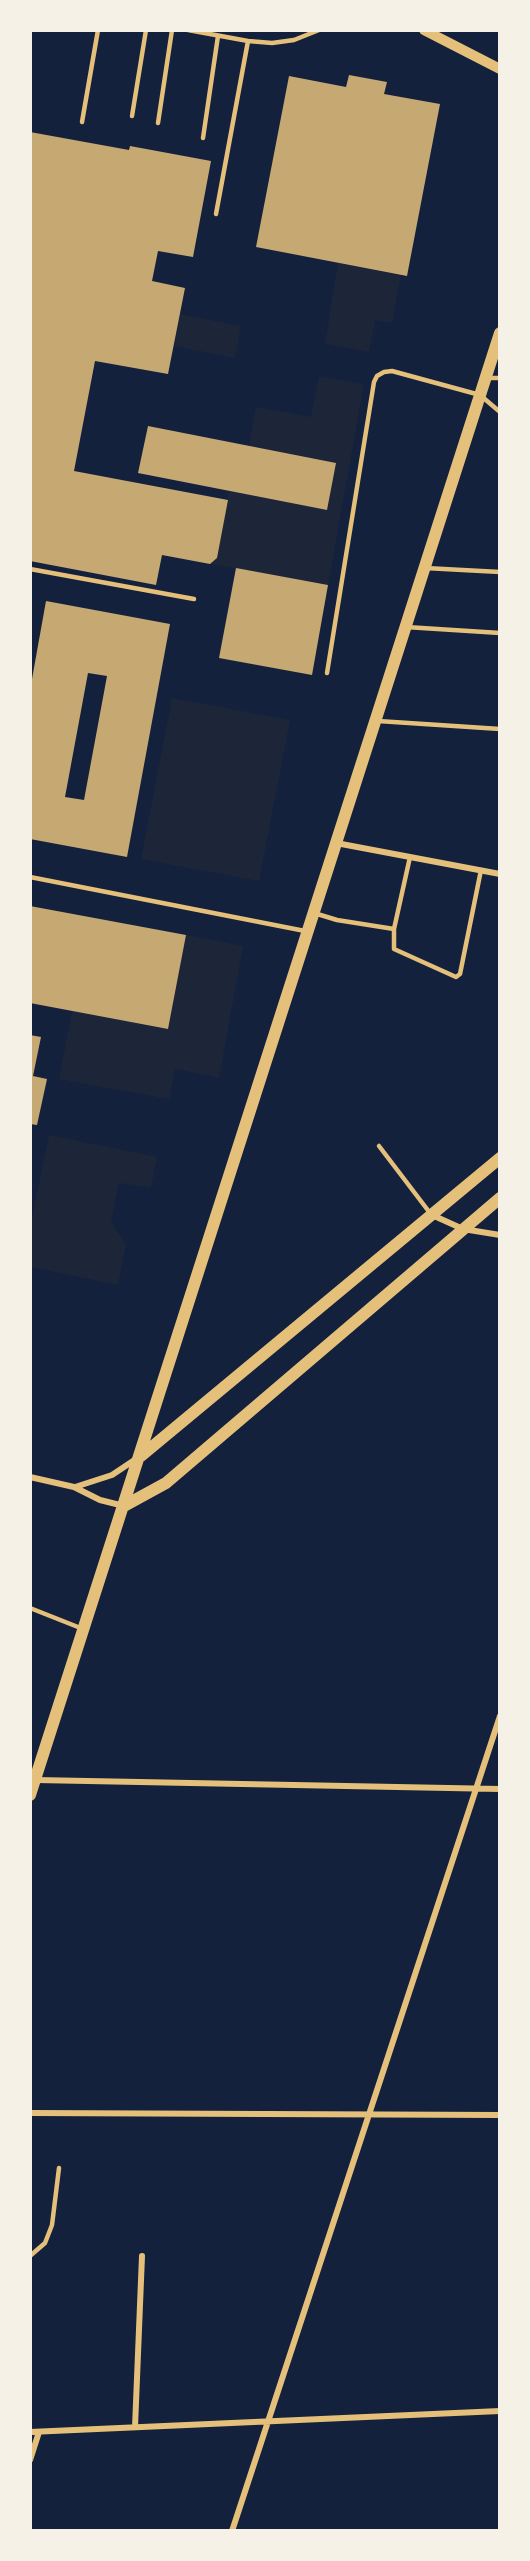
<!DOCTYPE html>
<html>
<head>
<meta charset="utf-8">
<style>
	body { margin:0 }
	#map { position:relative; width:530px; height:2561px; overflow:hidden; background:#14213d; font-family:"Times New Roman",serif }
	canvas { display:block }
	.frame { position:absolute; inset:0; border:32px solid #f6f1e7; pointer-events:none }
</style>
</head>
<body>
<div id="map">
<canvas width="530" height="2561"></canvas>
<div class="frame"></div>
</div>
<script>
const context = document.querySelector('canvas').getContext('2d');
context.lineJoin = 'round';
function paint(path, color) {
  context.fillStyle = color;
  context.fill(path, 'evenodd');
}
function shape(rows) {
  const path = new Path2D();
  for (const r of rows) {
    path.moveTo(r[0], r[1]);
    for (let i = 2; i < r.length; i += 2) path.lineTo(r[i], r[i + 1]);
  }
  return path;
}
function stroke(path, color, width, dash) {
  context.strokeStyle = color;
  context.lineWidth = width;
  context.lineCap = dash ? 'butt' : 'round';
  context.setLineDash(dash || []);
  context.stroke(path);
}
const green = shape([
	[338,263,401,275,392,323,375,320,369,352,325,344],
	[180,314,241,326,235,358,174,346],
	[319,377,364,384,328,585,210,564,217,558,229,491,327,510,249,446,256,407,311,417],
	[172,698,290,720,259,881,141,859],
	[186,935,243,946,219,1078,175,1069,169,1099,59,1079,72,1011,168,1029],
	[49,1135,157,1157,151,1188,119,1183,111,1222,126,1244,118,1285,30,1267,30,1227]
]);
const building = shape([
	[349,75,387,82,384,94,440,104,407,276,256,247,289,76,346,87],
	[30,132,129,150,130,146,211,161,193,257,158,251,152,281,185,288,168,374,95,361,74,471,228,500,217,558,210,564,162,555,156,585,30,561],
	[148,426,336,463,327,510,138,473],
	[236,568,328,585,312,675,219,658],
	[46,601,170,624,127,857,30,839,30,690],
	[88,673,107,676,84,800,65,797],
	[30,906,186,935,168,1029,30,1003],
	[30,1035,41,1037,33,1076,47,1079,37,1125,30,1124]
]);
const service = shape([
	[188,30,248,41],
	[132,116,146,30],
	[82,122,98,30],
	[158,123,172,30],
	[203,138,218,36],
	[216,214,248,41,272,43,294,40,319,30],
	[488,378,500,378],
	[425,568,500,572],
	[30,569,194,599],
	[406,627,500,633],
	[327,673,374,382,377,376,384,372,392,371,480,395,500,412],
	[378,721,500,729],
	[410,857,394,929,394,949,456,977,460,974,481,870],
	[30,877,305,931],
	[314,913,337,920,394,929],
	[379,1146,430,1213],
	[30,1608,83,1629],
	[30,2256,45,2243,52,2225,59,2168]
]);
const minor = shape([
	[336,843,500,874],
	[432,1215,463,1229,500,1235],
	[30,1477,74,1487,100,1500,124,1506],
	[75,1487,112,1475,136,1459],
	[36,1780,500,1789],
	[30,2113,500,2115],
	[135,2427,142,2256],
	[30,2432,500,2411],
	[30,2460,39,2432],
	[232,2531,500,1716]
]);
const tertiary = shape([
	[424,30,500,69]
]);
const secondary = shape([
	[141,1456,500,1158],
	[124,1506,166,1483,500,1198],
	[30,1795,500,333]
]);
paint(green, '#1d2539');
paint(building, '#c6a872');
stroke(service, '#e5c07b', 4.5);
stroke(minor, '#e5c07b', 6);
stroke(tertiary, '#e5c07b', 10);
stroke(secondary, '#e5c07b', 12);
</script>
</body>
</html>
